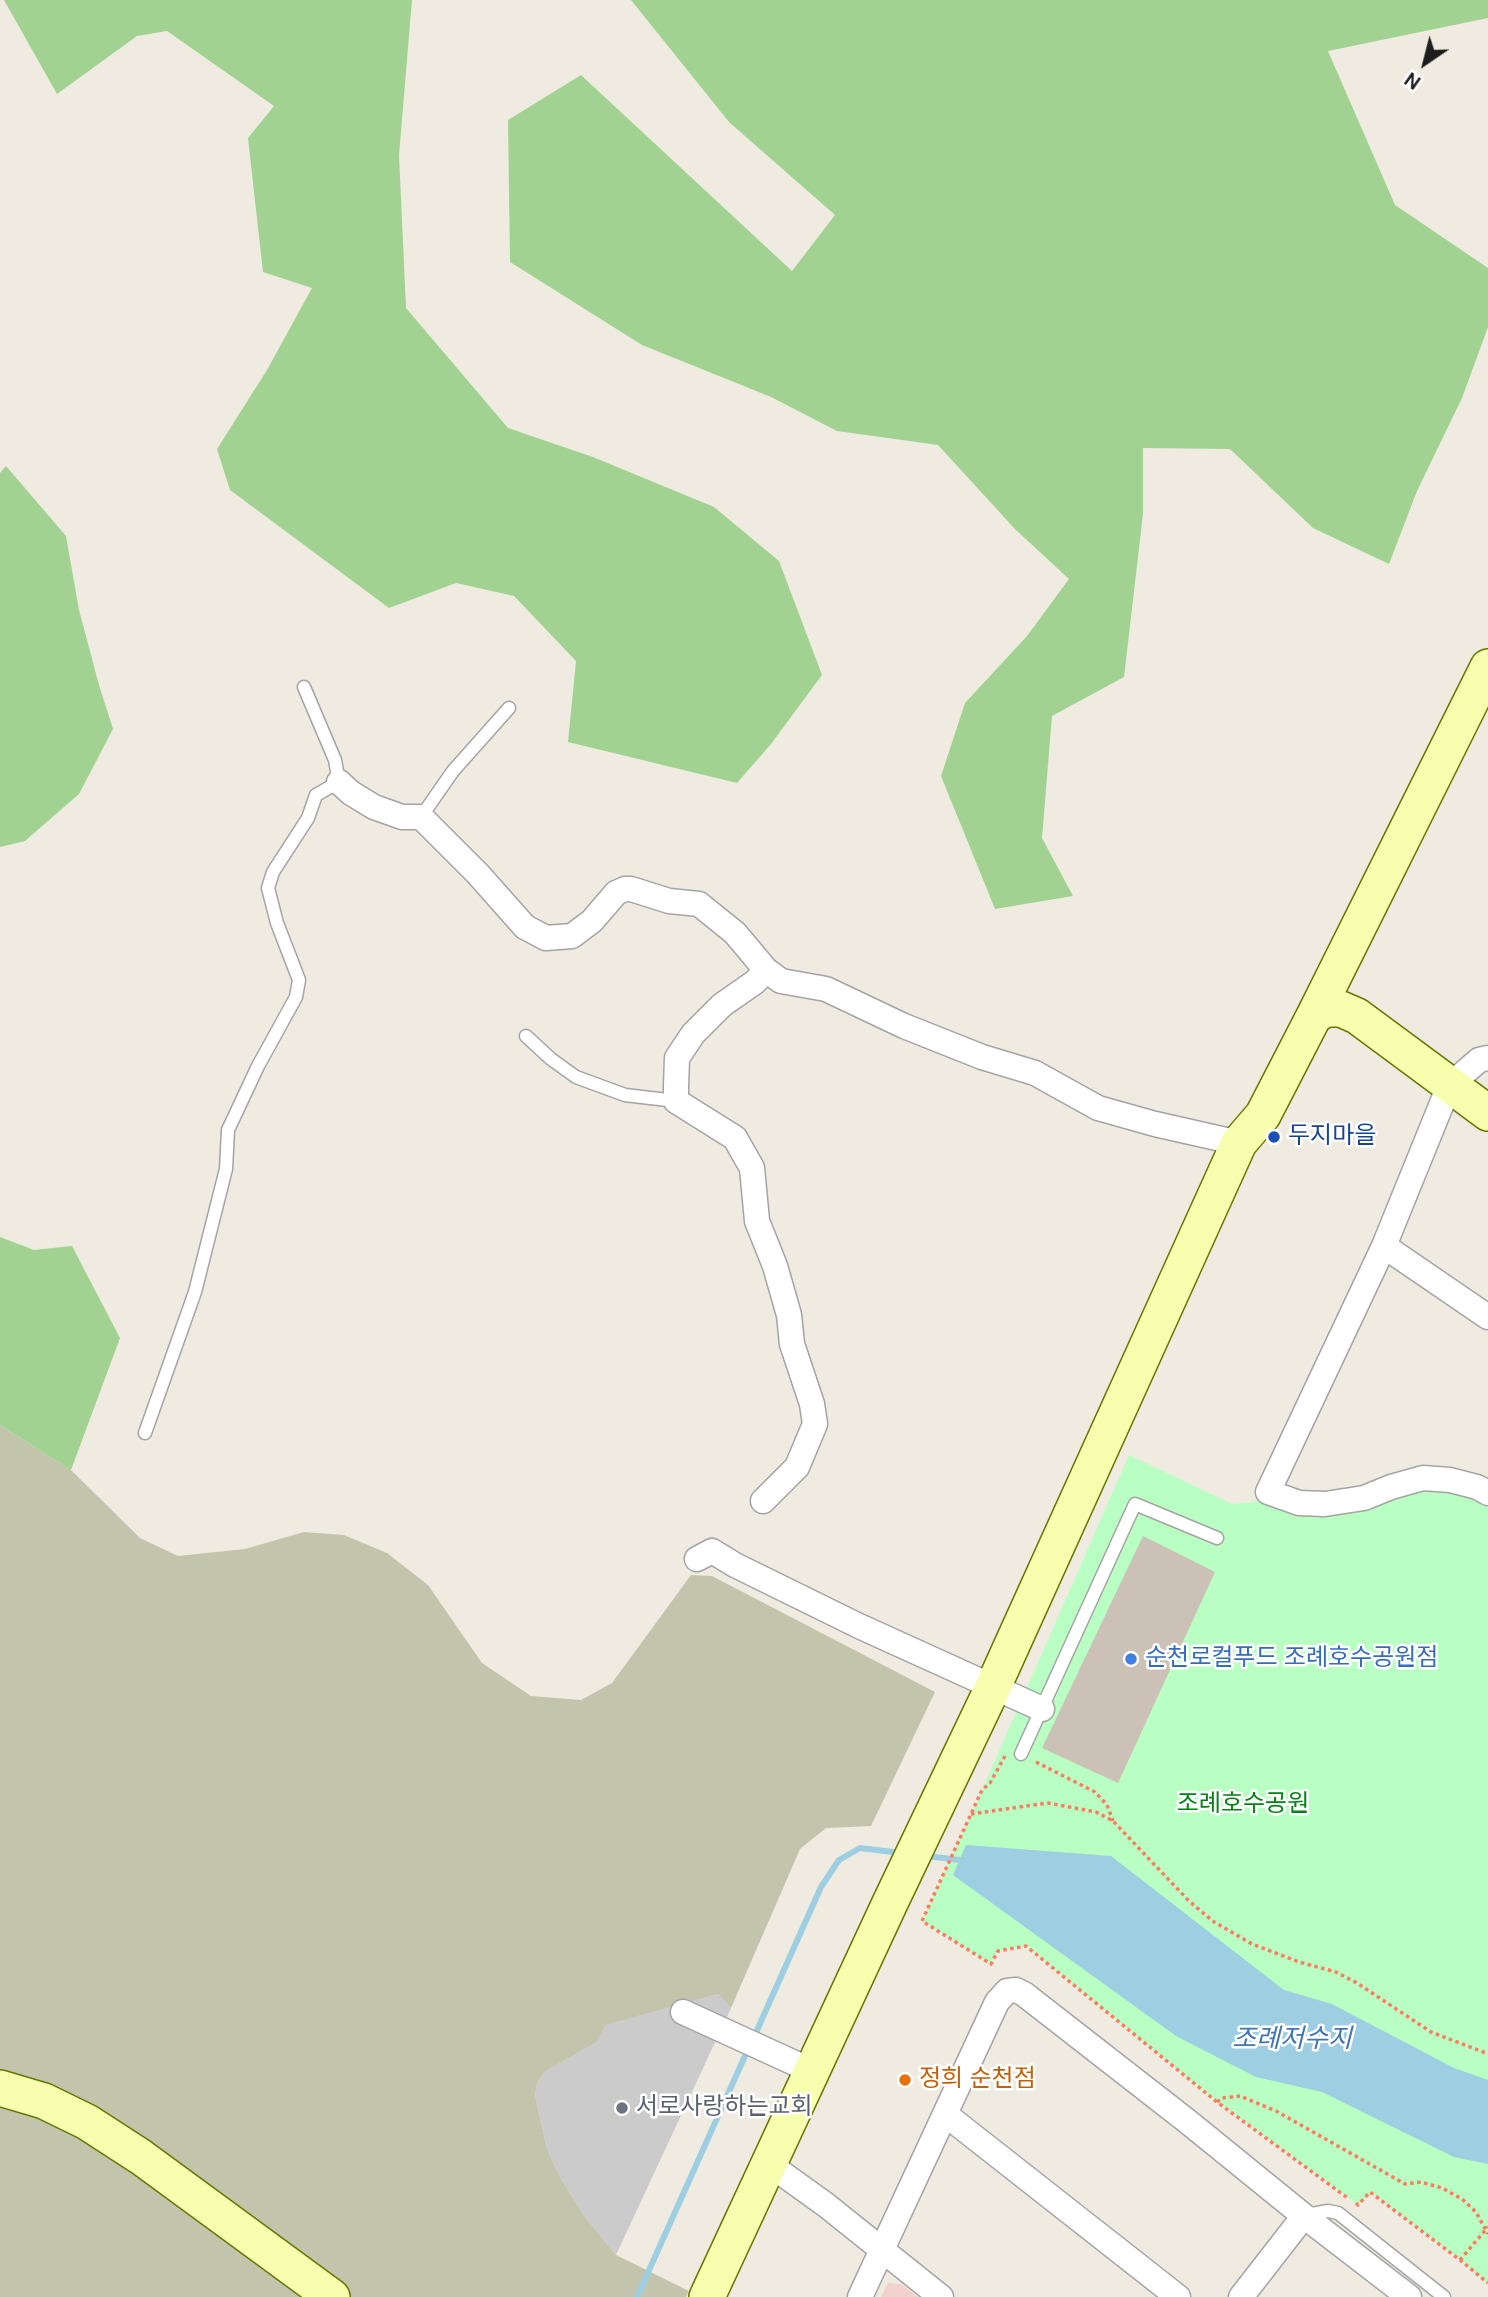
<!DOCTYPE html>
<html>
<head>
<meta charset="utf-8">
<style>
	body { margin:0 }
	#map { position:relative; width:1488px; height:2297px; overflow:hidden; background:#efebe1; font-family:"DM Sans",sans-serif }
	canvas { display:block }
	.north { position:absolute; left:1390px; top:28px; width:70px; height:70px; -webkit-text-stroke:5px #fff; paint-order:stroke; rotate:215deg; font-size:19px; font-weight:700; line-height:28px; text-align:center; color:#1d1d1d }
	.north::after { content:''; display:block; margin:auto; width:24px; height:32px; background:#1d1d1d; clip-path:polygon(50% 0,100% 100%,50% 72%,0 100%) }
</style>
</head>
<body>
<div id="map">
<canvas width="1488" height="2297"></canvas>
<div class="north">N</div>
</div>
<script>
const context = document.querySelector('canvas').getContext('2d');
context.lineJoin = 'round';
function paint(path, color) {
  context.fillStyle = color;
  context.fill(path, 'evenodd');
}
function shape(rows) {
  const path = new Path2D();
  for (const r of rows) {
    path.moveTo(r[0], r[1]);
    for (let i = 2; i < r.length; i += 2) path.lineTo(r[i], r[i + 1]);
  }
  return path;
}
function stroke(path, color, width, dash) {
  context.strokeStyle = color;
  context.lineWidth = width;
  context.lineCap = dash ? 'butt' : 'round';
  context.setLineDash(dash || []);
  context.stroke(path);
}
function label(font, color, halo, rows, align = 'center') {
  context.font = font + ' "DM Sans","Noto Sans KR",sans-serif';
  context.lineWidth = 5;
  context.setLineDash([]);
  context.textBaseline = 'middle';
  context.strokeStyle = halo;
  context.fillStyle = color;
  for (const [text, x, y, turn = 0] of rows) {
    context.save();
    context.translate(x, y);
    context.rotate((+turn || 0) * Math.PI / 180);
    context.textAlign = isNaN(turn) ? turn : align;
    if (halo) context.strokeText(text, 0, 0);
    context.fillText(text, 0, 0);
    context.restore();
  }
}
const commercial = shape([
	[888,2283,901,2284,918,2297,881,2297]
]);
const religious = shape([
	[718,1994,731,2008,616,2255,586,2218,561,2179,547,2149,535,2095,537,2083,546,2071,597,2042,604,2025]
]);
const construction = shape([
	[0,1425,71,1470,140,1538,178,1556,245,1549,304,1532,344,1535,387,1553,428,1585,482,1663,531,1696,581,1700,612,1683,691,1575,712,1576,935,1692,871,1826,826,1828,800,1849,731,2008,718,1994,605,2025,597,2042,546,2071,537,2083,535,2095,547,2149,561,2179,586,2218,616,2255,689,2291,686,2297,0,2297]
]);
const forest = shape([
	[4,0,412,0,399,155,406,308,508,428,593,457,714,507,779,561,822,675,771,744,737,783,568,742,576,661,514,596,456,583,389,608,230,490,217,449,267,370,312,288,263,272,248,138,274,106,167,31,137,36,57,94],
	[631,0,1488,0,1488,18,1328,51,1395,205,1488,268,1488,327,1462,398,1417,491,1389,564,1313,528,1230,449,1143,448,1143,514,1124,677,1052,716,1042,838,1073,896,995,909,941,776,965,703,1027,636,1069,579,1015,529,938,445,837,431,771,397,642,345,510,262,508,120,581,75,792,271,835,215,729,122],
	[6,466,66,536,79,610,99,685,113,729,79,794,25,841,0,847,0,473],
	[0,1237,34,1250,72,1246,120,1338,71,1470,0,1425]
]);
const park = shape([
	[1129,1455,1232,1504,1439,1485,1488,1500,1488,2284,1460,2260,1371,2193,1358,2205,1217,2102,1026,1946,998,1951,991,1964,922,1921,982,1790]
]);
const water = shape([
	[966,1845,1111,1856,1284,1990,1332,2004,1454,2068,1488,2080,1488,2164,1454,2157,1322,2092,1256,2077,1176,2036,953,1875]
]);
const stream = shape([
	[926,1856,960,1860],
	[754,2037,821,1887,839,1860,860,1848,901,1853],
	[637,2297,749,2047]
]);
const building = shape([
	[1143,1536,1215,1572,1118,1783,1042,1748]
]);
const path = shape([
	[1005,1756,990,1783,982,1790,922,1921,991,1964,998,1951,1026,1946,1217,2102,1349,2199],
	[1036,1762,1095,1792,1107,1805,1113,1821],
	[971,1814,1048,1803,1096,1812,1113,1821,1189,1901,1214,1922,1252,1944,1299,1962,1336,1972,1357,1983,1431,2032,1488,2054],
	[1217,2102,1222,2098,1240,2096,1276,2111,1405,2184,1421,2182,1442,2188,1462,2199,1476,2212,1488,2234],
	[1356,2203,1358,2205,1370,2192,1460,2260,1488,2283],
	[1460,2260,1488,2227]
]);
const lane = shape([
	[421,817,453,771,509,708],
	[526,1036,551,1059,576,1077,625,1095,676,1101],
	[145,1433,195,1292,226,1169,228,1130,258,1066,296,997,299,980,277,923,268,888,273,872,308,818,316,795,339,782,335,760,304,687],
	[1021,1754,1135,1504,1217,1538],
	[1306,2215,1328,2211,1338,2213,1444,2297]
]);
const street = shape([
	[339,782,351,793,374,807,402,817,421,817,478,874,525,927,546,938,572,936,592,921,616,893,625,889,631,889,669,901,699,904,735,933,766,970],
	[1488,1058,1479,1060,1449,1086,1384,1246,1268,1492,1299,1503,1325,1504,1364,1498,1391,1487,1423,1478,1450,1480,1477,1487,1488,1493],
	[1384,1246,1488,1317],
	[763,1501,797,1467,815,1424,812,1404,792,1344,789,1315,775,1266,757,1221,752,1168,735,1138,676,1101,676,1086,677,1058,693,1034,722,1005,755,982,766,970,781,981,826,989,904,1026,982,1057,1035,1073,1098,1108,1155,1124,1239,1143],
	[697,1559,712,1551,735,1565,859,1626,1042,1709],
	[683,2012,812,2071],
	[945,2114,1178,2297],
	[769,2164,826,2205,941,2297],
	[860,2297,997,2002,1007,1991,1016,1990,1024,1994,1187,2121,1304,2216,1409,2297],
	[1241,2297,1304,2216]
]);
const secondary = shape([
	[1314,1016,1488,667],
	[0,2088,44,2101,87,2122,141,2157,332,2297],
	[707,2297,889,1905,993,1687,1239,1143,1263,1115,1314,1016,1326,1009,1341,1009,1357,1016,1488,1113]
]);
const markers = [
	[1274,1137,7,"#1a4fb4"],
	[1131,1659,7,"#3f7fe0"],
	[905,2080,7,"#e8710a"],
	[622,2108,7,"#6b7280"]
];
const transitNames = [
	["두지마을",1288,1137]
];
const shopNames = [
	["순천로컬푸드 조례호수공원점",1145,1659]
];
const parkNames = [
	["조례호수공원",1243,1805]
];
const foodNames = [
	["정희 순천점",919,2080]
];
const worshipNames = [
	["서로사랑하는교회",636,2108]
];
const waterNames = [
	["조례저수지",1292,2040]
];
paint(commercial, '#f2d1ce');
paint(religious, '#cbcbcb');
paint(construction, '#c3c4ac');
paint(forest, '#a2d292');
paint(park, '#b9fec2');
paint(water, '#9dcee1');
stroke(stream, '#9dcee1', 6);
paint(building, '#cbc1b7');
stroke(lane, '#a4a4a4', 15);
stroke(street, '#a4a4a4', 27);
stroke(secondary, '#647700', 38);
stroke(path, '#ff7a62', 3.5, [3.5, 3.5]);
stroke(lane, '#fff', 12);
stroke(street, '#fff', 24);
stroke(secondary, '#f7ffaf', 35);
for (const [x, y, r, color] of markers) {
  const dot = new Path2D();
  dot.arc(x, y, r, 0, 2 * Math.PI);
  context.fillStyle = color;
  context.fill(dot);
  stroke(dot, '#fff', 2.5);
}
label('24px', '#164399', '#fff', transitNames, 'left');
label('24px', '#366cbe', '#fff', shopNames, 'left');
label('24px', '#018413', '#fff', parkNames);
label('24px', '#c56008', '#fff', foodNames, 'left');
label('24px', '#5b616d', '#fff', worshipNames, 'left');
label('italic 26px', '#4175b4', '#fff', waterNames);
</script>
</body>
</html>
